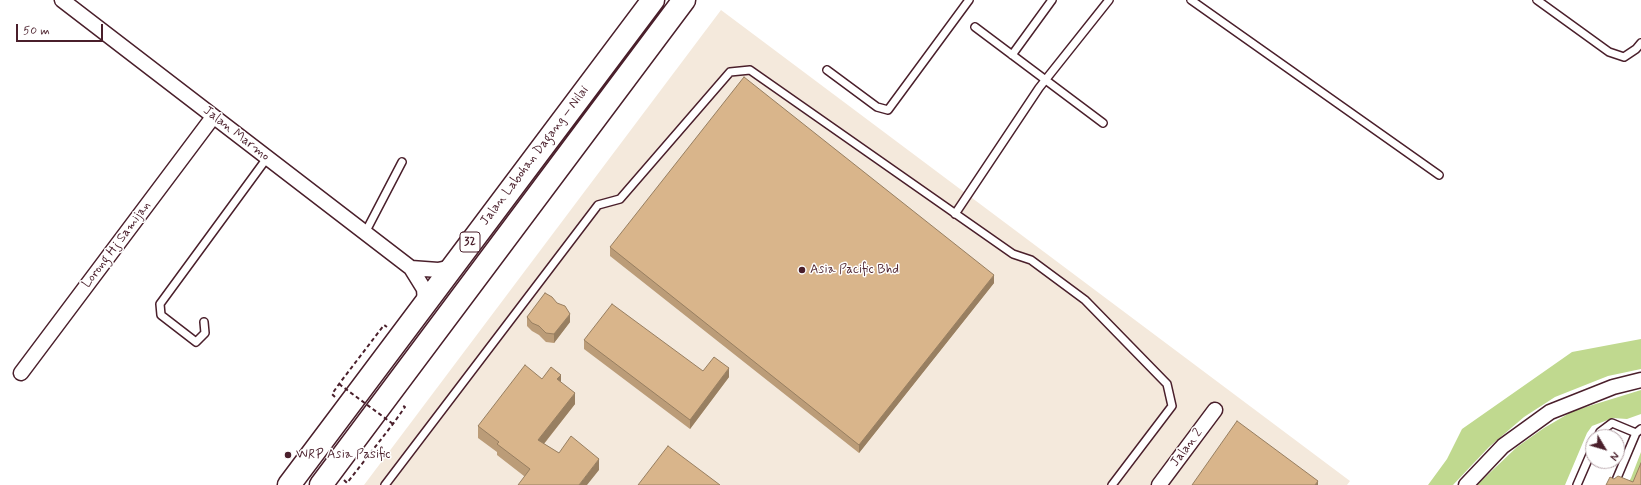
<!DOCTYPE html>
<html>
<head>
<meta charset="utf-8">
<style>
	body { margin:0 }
	#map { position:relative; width:1641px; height:485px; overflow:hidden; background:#fff; font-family:Mynerve,sans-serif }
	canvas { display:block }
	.north { position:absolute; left:1585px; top:429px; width:40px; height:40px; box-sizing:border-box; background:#fff; border:1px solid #b7a5aa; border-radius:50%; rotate:128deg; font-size:11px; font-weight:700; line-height:16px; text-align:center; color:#4a1f2b }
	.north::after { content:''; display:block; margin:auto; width:14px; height:18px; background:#4a1f2b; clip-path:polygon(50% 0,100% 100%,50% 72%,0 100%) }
	.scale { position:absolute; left:16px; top:24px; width:87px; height:18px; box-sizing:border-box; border:2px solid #4a1f2b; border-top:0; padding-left:5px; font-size:12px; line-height:14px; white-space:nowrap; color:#4a1f2b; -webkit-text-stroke:3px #fff; paint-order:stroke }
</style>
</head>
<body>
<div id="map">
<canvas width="1641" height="485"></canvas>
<div class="north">N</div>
<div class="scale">50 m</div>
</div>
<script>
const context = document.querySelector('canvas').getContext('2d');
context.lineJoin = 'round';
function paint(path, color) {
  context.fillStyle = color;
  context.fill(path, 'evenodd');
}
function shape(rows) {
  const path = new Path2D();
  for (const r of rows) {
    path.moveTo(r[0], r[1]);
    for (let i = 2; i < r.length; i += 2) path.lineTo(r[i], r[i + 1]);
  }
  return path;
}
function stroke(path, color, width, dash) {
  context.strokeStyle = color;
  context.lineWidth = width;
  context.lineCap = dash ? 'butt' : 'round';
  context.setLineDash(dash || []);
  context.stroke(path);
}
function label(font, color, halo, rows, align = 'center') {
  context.font = font + ' Mynerve,sans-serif';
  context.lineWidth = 3;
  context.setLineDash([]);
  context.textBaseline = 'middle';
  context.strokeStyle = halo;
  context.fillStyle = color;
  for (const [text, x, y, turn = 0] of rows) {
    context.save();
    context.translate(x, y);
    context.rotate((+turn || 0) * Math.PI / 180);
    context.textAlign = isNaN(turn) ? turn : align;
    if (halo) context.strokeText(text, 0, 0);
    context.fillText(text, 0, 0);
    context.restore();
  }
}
const built = shape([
	[721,10,1350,481,1347,485,364,485]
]);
const green = shape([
	[1641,339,1641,369,1608,376,1555,397,1524,417,1489,447,1453,485,1428,485,1447,459,1462,429,1572,352],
	[1641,390,1641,414,1627,419,1613,418,1592,426,1587,433,1565,485,1477,485,1517,447,1544,428,1573,411],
	[1641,452,1641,485,1627,485,1631,478]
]);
const path = shape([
	[335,397,332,394,339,384,384,325,387,327],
	[344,480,347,483,393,424,405,407,402,405]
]);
const service = shape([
	[1191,0,1439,175],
	[1537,0,1609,52,1624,57,1636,49,1641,43],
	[975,27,1103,123],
	[1012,55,1052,0],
	[827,70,877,107,888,110,969,0],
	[955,214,1039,88,1109,0],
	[365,233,402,162],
	[204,322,205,333,196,342,161,315,160,304,267,158],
	[1598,437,1600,432,1612,423,1636,433],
	[385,485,598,205,620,199,730,72,750,70,1013,254,1031,260,1085,300,1167,384,1172,406,1112,485],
	[1577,485,1593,448],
	[1614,485,1636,433,1641,429]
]);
const minor = shape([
	[62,0,411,268,424,289,425,303],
	[411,268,438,270,452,267],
	[21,373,213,117],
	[1159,485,1215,410],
	[1466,485,1503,446,1550,412,1613,387,1641,380]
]);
const primary = shape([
	[289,485,653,0],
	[321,485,684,0]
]);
const pathBridge = shape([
	[339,384,393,424]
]);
const wall = shape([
	[610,247,994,283,859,453,610,256],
	[527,317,570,322,554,343,546,342,539,335,532,331,527,326],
	[584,340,703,371,729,377,690,429,584,349],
	[542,379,561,382,575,404,544,444,559,453,599,470,524,476,497,455,497,452,478,438,478,426]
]);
const shadedWall = shape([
	[994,275,994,283,859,453,859,445],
	[570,314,570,322,554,343,554,334],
	[729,368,729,377,690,429,690,420],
	[561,375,561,386,557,379],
	[575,393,575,404,538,451,538,440],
	[599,459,599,470,587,485,579,485],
	[1318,481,1318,485,1315,485]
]);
const building = shape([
	[744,77,994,275,859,445,610,247,744,77],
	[545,293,552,297,557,303,565,306,570,314,554,334,546,333,539,326,532,323,527,317,545,293],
	[612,304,703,371,714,357,729,368,690,420,584,340,612,304],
	[525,365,542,379,551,367,561,375,557,379,575,393,538,440,559,453,571,436,599,459,579,485,518,485,530,469,497,444,499,442,478,426,525,365],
	[1237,421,1318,481,1315,485,1192,485,1237,421],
	[668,446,720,485,638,485,668,446],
	[1641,463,1641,485,1606,485,1610,477,1614,479,1618,476,1633,482,1641,463]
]);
const markers = [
	[802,270,4,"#4a1f2b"],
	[288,455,4,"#4a1f2b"]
];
const shields = [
	[470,242,20]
];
const shieldNames = [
	["32",470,242]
];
const streetNames = [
	["Jalan Marmo",236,134,38],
	["Jalan Labohan Dagang ‒ Nilai",535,156,-53],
	["Lorong Hj Samijan",117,245,-53],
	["Jalan 2",1187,448,-53]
];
const poiNames = [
	["Asia Pacific Bhd",810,270],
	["WRP Asia Pasific",296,455]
];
paint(built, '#f4e9dc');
paint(green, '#c0d98f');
stroke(service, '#4a1f2b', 10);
stroke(minor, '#4a1f2b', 17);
stroke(primary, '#4a1f2b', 25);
stroke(path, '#4a1f2b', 2, [4, 3]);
stroke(service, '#fff', 7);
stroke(minor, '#fff', 14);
stroke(primary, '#fff', 22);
stroke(pathBridge, '#4a1f2b', 2, [4, 3]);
paint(wall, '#bb9c78');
paint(shadedWall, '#987f61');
paint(building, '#d9b58b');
stroke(building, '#987f61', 1);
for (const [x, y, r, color] of markers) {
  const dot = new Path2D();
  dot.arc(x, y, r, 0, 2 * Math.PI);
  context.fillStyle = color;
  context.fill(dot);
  stroke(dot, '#fff', 1.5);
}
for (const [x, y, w] of shields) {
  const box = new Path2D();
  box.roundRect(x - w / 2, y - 10, w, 20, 3);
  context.fillStyle = '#fff';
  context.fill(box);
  stroke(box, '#4a1f2b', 1);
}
label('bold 12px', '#4a1f2b', null, shieldNames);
label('13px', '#4a1f2b', '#fff', streetNames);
label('13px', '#4a1f2b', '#fff', poiNames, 'left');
</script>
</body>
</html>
